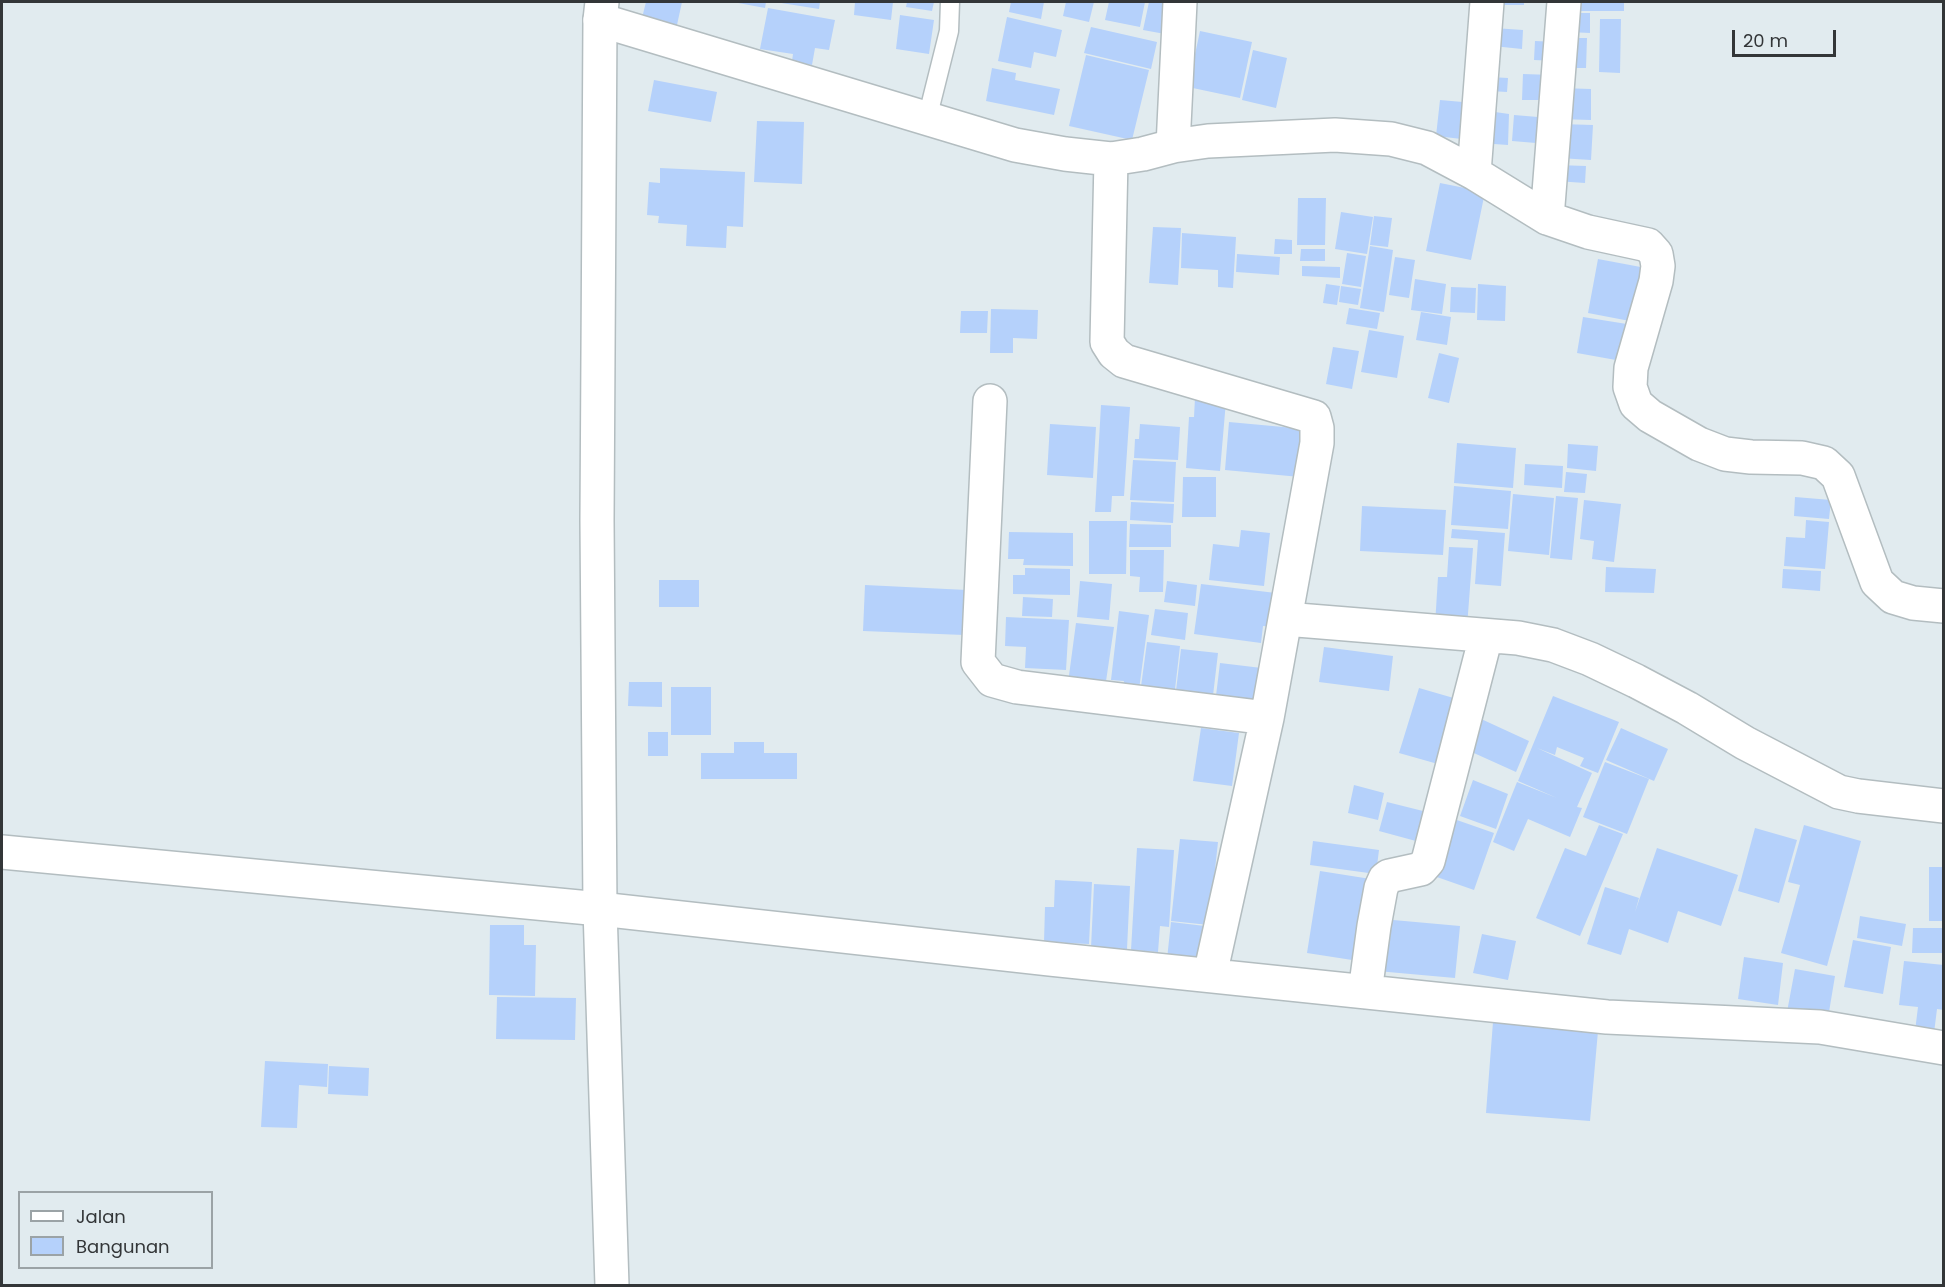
<!DOCTYPE html>
<html>
<head>
<meta charset="utf-8">
<style>
	body { margin:0 }
	#map { position:relative; width:1945px; height:1287px; overflow:hidden; background:#e1ebef; font-family:Poppins,sans-serif }
	canvas { display:block }
	.frame { position:absolute; inset:0; border:3px solid #333638; pointer-events:none }
	.legend { position:absolute; left:18px; top:1191px; width:195px; height:78px; box-sizing:border-box; background:#e1ebef; border:2px solid #9ba3a6; margin:0; padding:8px 10px; list-style:none; font-size:18px; color:#333638 }
	.legend li { display:flex; align-items:center; gap:12px; height:30px }
	.legend b { width:30px; border:2px solid #9ba3a6 }
	.scale { position:absolute; left:1732px; top:30px; width:104px; height:27px; box-sizing:border-box; border:3px solid #333638; border-top:0; padding-left:8px; font-size:18px; line-height:21px; white-space:nowrap; color:#333638; -webkit-text-stroke:4px #e1ebef; paint-order:stroke }
</style>
</head>
<body>
<div id="map">
<canvas width="1945" height="1287"></canvas>
<div class="frame"></div>
<ul class="legend">
<li><b style="height:8px;background:#fff"></b>Jalan</li>
<li><b style="height:16px;background:#b5d1fb"></b>Bangunan</li>
</ul>
<div class="scale">20 m</div>
</div>
<script>
const context = document.querySelector('canvas').getContext('2d');
context.lineJoin = 'round';
function paint(path, color) {
  context.fillStyle = color;
  context.fill(path, 'evenodd');
}
function shape(rows) {
  const path = new Path2D();
  for (const r of rows) {
    path.moveTo(r[0], r[1]);
    for (let i = 2; i < r.length; i += 2) path.lineTo(r[i], r[i + 1]);
  }
  return path;
}
function stroke(path, color, width, dash) {
  context.strokeStyle = color;
  context.lineWidth = width;
  context.lineCap = dash ? 'butt' : 'round';
  context.setLineDash(dash || []);
  context.stroke(path);
}
const building = shape([
	[646,2,682,2,675,34,640,26],
	[733,2,766,2,765,8],
	[775,2,820,2,819,9],
	[855,2,893,2,891,20,854,15],
	[907,2,934,2,932,11,906,7],
	[1011,2,1044,2,1041,19,1009,12],
	[1066,2,1094,2,1089,22,1063,16],
	[1109,2,1145,2,1140,27,1105,20],
	[1149,2,1171,2,1165,34,1143,30],
	[1495,2,1524,2,1524,5,1495,5],
	[1580,2,1624,2,1624,11,1580,11],
	[768,8,835,20,829,50,815,48,812,65,792,61,793,54,760,49],
	[1569,13,1590,13,1590,33,1569,32],
	[900,15,934,20,929,54,896,49],
	[1007,17,1062,30,1056,57,1034,52,1031,68,998,61],
	[1600,19,1621,19,1620,73,1599,72],
	[1091,27,1157,42,1151,69,1084,53],
	[1494,28,1523,30,1522,49,1493,46],
	[1200,31,1252,42,1240,98,1188,87],
	[1570,38,1587,38,1586,68,1570,68],
	[1535,41,1557,42,1556,61,1534,60],
	[1253,50,1287,58,1276,108,1242,100],
	[1086,55,1149,70,1132,140,1069,126],
	[992,68,1016,73,1015,80,1060,89,1054,115,986,101],
	[1523,74,1552,75,1552,100,1522,100],
	[1490,77,1508,78,1507,92,1490,91],
	[654,80,717,92,711,122,648,111],
	[1560,88,1591,89,1591,120,1559,119],
	[1440,100,1474,103,1470,140,1436,136],
	[1495,112,1509,114,1508,145,1480,143],
	[1514,115,1538,117,1536,143,1512,141],
	[757,121,804,122,802,184,754,182],
	[1560,124,1593,125,1591,160,1559,158],
	[1557,165,1586,166,1585,183,1556,181],
	[660,168,745,172,743,227,727,226,726,248,686,246,687,225,658,223,659,216,647,215,649,182,660,183],
	[1440,183,1485,192,1471,260,1426,251],
	[1298,198,1326,198,1325,245,1297,245],
	[1341,212,1373,217,1367,254,1335,249],
	[1374,216,1392,218,1388,247,1370,245],
	[1153,227,1181,228,1178,285,1149,283],
	[1182,233,1236,237,1233,288,1218,287,1218,270,1181,268],
	[1275,239,1292,240,1292,254,1274,254],
	[1370,246,1393,250,1384,312,1360,308],
	[1301,249,1325,249,1325,261,1300,261],
	[1347,253,1366,256,1361,287,1342,284],
	[1237,254,1280,257,1279,275,1236,272],
	[1395,257,1415,260,1409,298,1389,295],
	[1598,259,1646,268,1635,322,1588,313],
	[1302,266,1340,267,1340,278,1302,276],
	[1415,279,1446,284,1442,314,1411,310],
	[1326,284,1340,286,1337,305,1323,303],
	[1478,284,1506,286,1505,321,1477,320],
	[1341,286,1361,289,1358,305,1339,302],
	[1451,287,1476,288,1475,313,1450,312],
	[1349,308,1380,313,1377,329,1346,324],
	[991,309,1038,310,1037,339,1013,338,1013,353,990,353],
	[961,311,988,311,987,333,960,333],
	[1421,312,1451,317,1447,345,1416,340],
	[1583,317,1633,325,1627,362,1577,353],
	[1369,330,1404,336,1397,378,1361,372],
	[1333,347,1359,351,1352,389,1326,384],
	[1439,353,1459,358,1449,403,1428,398],
	[1195,398,1226,401,1220,471,1186,468,1189,417,1194,417],
	[1101,405,1130,407,1124,496,1112,496,1111,512,1095,512],
	[1229,422,1305,429,1300,477,1225,470],
	[1050,424,1096,427,1093,478,1047,475],
	[1140,424,1180,427,1178,460,1134,458,1135,439,1139,439],
	[1457,443,1516,448,1513,488,1454,483],
	[1568,444,1598,446,1596,471,1567,468],
	[1133,460,1176,462,1174,502,1130,500],
	[1525,464,1563,466,1562,488,1524,485],
	[1566,472,1587,474,1585,493,1564,492],
	[1183,477,1216,477,1216,517,1182,517],
	[1454,486,1511,491,1508,529,1451,525],
	[1513,494,1554,498,1549,555,1508,551],
	[1556,496,1578,498,1572,560,1550,558],
	[1795,497,1831,500,1829,519,1794,516],
	[1584,500,1621,504,1614,562,1592,559,1594,541,1580,539],
	[1131,502,1174,504,1173,523,1130,520],
	[1362,506,1446,510,1443,555,1360,551],
	[1806,520,1829,522,1825,569,1784,566,1786,537,1805,538],
	[1089,521,1127,521,1126,574,1089,574],
	[1130,524,1171,525,1171,547,1129,547],
	[1452,529,1505,533,1501,586,1475,584,1478,540,1451,538],
	[1241,530,1270,533,1264,586,1209,580,1213,544,1239,547],
	[1009,532,1073,533,1073,566,1023,565,1024,559,1008,559],
	[1449,547,1473,548,1467,627,1435,625,1438,577,1447,577],
	[1130,550,1164,550,1163,592,1139,592,1140,577,1130,576],
	[1606,567,1656,569,1654,593,1605,592],
	[1025,568,1070,569,1070,595,1013,594,1013,575,1025,575],
	[1783,569,1821,571,1820,591,1782,588],
	[659,580,699,580,699,607,659,607],
	[1080,581,1112,584,1109,620,1077,617],
	[1167,581,1197,585,1195,606,1164,602],
	[1201,584,1284,594,1280,627,1263,626,1261,643,1194,634],
	[865,585,967,590,964,635,863,631],
	[1023,597,1053,599,1052,617,1022,616],
	[1155,609,1188,613,1185,640,1151,635],
	[1119,611,1149,615,1138,697,1122,695,1124,681,1111,680],
	[1006,617,1069,620,1066,670,1025,668,1026,647,1005,646],
	[1076,623,1114,627,1105,688,1068,683],
	[1147,642,1180,646,1174,698,1140,694],
	[1324,647,1393,656,1389,691,1319,682],
	[1181,649,1218,653,1212,704,1175,699],
	[1220,663,1270,669,1264,710,1215,704],
	[629,682,662,682,662,707,628,706],
	[671,687,711,687,711,735,671,735],
	[1419,688,1464,701,1445,766,1399,753],
	[1553,696,1619,722,1598,773,1580,766,1584,758,1557,747,1555,755,1537,748,1592,773,1577,807,1582,808,1570,837,1528,819,1514,851,1493,842,1517,782,1557,798,1518,781],
	[1479,718,1529,741,1516,772,1465,749],
	[1201,728,1239,733,1232,786,1193,781],
	[1621,728,1668,749,1654,781,1606,760],
	[648,732,668,732,668,756,648,756],
	[734,742,764,742,764,753,797,753,797,779,701,779,701,753,734,753],
	[1605,762,1649,779,1627,834,1583,817],
	[1473,780,1508,794,1496,829,1460,816],
	[1354,785,1384,793,1378,820,1348,813],
	[1387,802,1435,814,1427,844,1379,831],
	[1454,819,1494,833,1474,890,1434,876],
	[1599,825,1623,834,1580,936,1536,918,1565,848,1586,856],
	[1804,825,1861,841,1827,966,1781,953,1800,885,1788,882],
	[1755,828,1797,840,1779,903,1738,891],
	[1180,839,1218,842,1209,925,1171,921],
	[1313,841,1379,850,1376,874,1310,865],
	[1137,848,1174,850,1169,927,1160,926,1158,952,1131,950],
	[1657,848,1738,875,1721,926,1678,911,1668,943,1629,929,1621,955,1587,944,1605,887,1639,898,1635,912],
	[1929,867,1944,867,1944,921,1929,921],
	[1320,871,1377,880,1365,962,1307,953],
	[1055,880,1092,882,1089,944,1044,942,1045,907,1054,907],
	[1094,884,1130,886,1127,949,1091,948],
	[1860,916,1906,924,1902,946,1857,938],
	[1382,919,1460,926,1455,978,1377,971],
	[1171,922,1205,926,1201,962,1167,959],
	[490,925,524,925,524,945,536,945,535,996,489,995],
	[1913,928,1944,928,1944,953,1912,953],
	[1482,934,1516,941,1508,980,1473,973],
	[1853,940,1891,947,1883,994,1844,987],
	[1744,957,1783,963,1778,1005,1738,999],
	[1904,961,1944,965,1944,1010,1937,1009,1934,1033,1915,1031,1918,1007,1899,1005],
	[1795,969,1835,976,1828,1018,1787,1012],
	[497,997,576,998,575,1040,496,1039],
	[1493,1022,1598,1031,1590,1121,1486,1113],
	[265,1061,328,1064,327,1087,299,1085,297,1128,261,1127],
	[329,1066,369,1068,368,1096,328,1094]
]);
const lane = shape([
	[927,119,949,31,950,2]
]);
const street = shape([
	[600,20,1015,145,1065,154,1111,159,1143,154,1173,146,1208,141,1335,135,1391,139,1427,148,1474,173,1547,218,1588,232,1648,245,1656,254,1658,266,1656,281,1631,368,1630,387,1636,404,1650,416,1699,444,1725,454,1751,457,1802,458,1824,463,1838,476,1877,582,1893,597,1913,603,1944,606],
	[1173,146,1180,2],
	[1111,159,1107,342,1114,353,1124,361,1314,417,1317,428,1317,443,1267,718,1210,975],
	[1474,173,1487,2],
	[1547,218,1564,2],
	[990,401,978,662,992,680,1017,687,1267,718],
	[1285,619,1518,638,1553,645,1590,659,1636,681,1687,708,1745,743,1839,792,1858,796,1944,806],
	[2,852,600,909,1050,959,1607,1017,1820,1027,1944,1048],
	[1365,992,1374,926,1381,888,1385,879,1389,876,1421,869,1428,861,1486,636]
]);
const secondary = shape([
	[602,2,600,20,597,520,600,909,612,1286]
]);
paint(building, '#b5d1fb');
stroke(lane, '#b3bdc0', 21);
stroke(street, '#b3bdc0', 36);
stroke(secondary, '#b3bdc0', 36);
stroke(lane, '#fff', 18);
stroke(street, '#fff', 33);
stroke(secondary, '#fff', 33);
</script>
</body>
</html>
